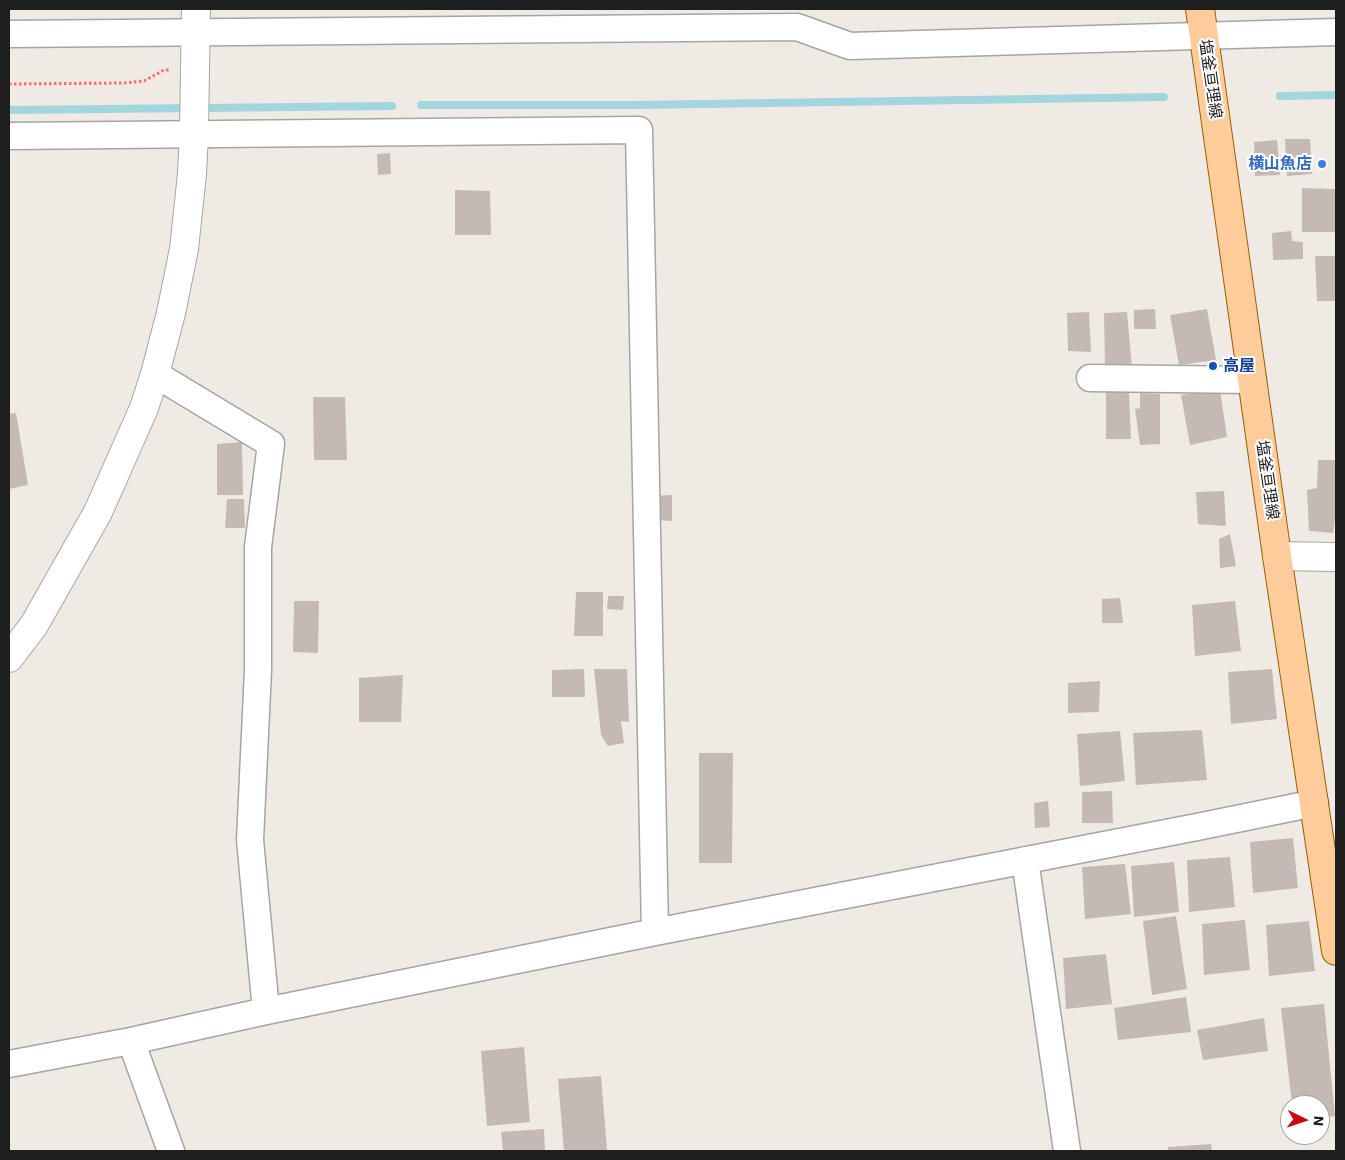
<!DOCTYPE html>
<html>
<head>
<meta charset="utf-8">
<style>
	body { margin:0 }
	#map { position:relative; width:1345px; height:1160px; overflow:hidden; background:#efebe4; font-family:"Work Sans",sans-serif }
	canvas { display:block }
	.frame { position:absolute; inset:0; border:10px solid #1e1e1e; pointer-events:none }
	.north { position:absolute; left:1280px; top:1095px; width:50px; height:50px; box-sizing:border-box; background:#fff; border:1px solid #a5a5a5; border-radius:50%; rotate:94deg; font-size:14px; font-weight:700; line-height:20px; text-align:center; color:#1e1e1e }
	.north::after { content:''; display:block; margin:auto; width:18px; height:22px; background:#cc000f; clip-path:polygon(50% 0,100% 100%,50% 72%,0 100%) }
</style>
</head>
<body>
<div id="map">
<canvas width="1345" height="1160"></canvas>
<div class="frame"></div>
<div class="north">N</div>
</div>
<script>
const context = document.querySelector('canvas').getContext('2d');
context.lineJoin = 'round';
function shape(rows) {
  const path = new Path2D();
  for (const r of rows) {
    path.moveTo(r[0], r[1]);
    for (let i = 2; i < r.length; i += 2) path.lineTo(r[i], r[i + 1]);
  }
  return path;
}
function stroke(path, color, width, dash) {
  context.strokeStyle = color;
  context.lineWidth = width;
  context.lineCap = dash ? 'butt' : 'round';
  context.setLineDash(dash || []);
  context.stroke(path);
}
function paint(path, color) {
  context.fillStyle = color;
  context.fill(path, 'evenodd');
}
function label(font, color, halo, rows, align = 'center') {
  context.font = font + ' "Work Sans","Noto Sans JP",sans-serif';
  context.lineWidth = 4;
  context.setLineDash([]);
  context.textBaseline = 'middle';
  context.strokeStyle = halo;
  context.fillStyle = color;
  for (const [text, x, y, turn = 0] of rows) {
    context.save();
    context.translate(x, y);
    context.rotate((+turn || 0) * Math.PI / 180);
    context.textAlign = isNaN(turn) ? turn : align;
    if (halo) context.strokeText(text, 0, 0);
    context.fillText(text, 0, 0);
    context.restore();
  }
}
const stream = shape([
	[1280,96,1336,95],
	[421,105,637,105,1164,97],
	[9,110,392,106]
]);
const building = shape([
	[1285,139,1310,139,1312,174,1287,176],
	[1277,140,1280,175,1255,176,1254,142],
	[390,153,391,174,378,175,377,154],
	[1302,188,1336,189,1336,232,1302,232],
	[455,190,490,191,491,235,455,235],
	[1291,231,1292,241,1303,242,1303,259,1273,260,1272,233],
	[1315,256,1336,256,1336,301,1317,301],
	[1155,309,1156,329,1134,329,1134,310],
	[1207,309,1216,360,1179,365,1170,315],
	[1089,312,1091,352,1068,351,1067,313],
	[1127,312,1132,367,1105,369,1104,313],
	[1220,390,1227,437,1190,445,1181,395],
	[1129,391,1131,439,1106,439,1106,392],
	[1140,393,1160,394,1160,444,1140,445,1135,409,1140,408],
	[313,397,345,397,347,460,314,460],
	[16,413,28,485,9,489,9,414],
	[242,442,243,495,217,495,217,444],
	[1318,460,1336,460,1336,513,1333,533,1309,531,1307,490,1317,488],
	[1224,491,1226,526,1198,524,1196,492],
	[672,495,672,521,656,520,653,496],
	[227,499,244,499,245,528,225,528],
	[1230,534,1236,566,1220,568,1219,539],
	[576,592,603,592,603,636,574,636],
	[608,596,624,596,623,610,607,609],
	[1120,598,1123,623,1102,623,1102,599],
	[294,601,319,601,318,653,293,652],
	[1235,601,1241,651,1195,656,1192,605],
	[584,669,585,697,552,697,552,670],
	[594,669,627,669,629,722,621,721,624,743,608,746,601,735],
	[1272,669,1277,719,1231,724,1228,672],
	[403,675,401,722,359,722,359,678],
	[1100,681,1099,712,1068,713,1068,683],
	[1202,730,1207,780,1136,785,1133,733],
	[1120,731,1125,781,1080,786,1077,734],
	[699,753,733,753,732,863,699,863],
	[1112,791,1113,823,1082,823,1082,792],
	[1048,801,1050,827,1035,828,1034,803],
	[1293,838,1298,888,1253,893,1250,842],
	[1230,857,1235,907,1189,912,1187,860],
	[1174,862,1179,912,1134,917,1131,866],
	[1125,864,1131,914,1085,919,1082,867],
	[1176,916,1187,989,1152,995,1143,921],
	[1245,920,1250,970,1204,975,1202,924],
	[1309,921,1315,971,1269,976,1266,925],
	[1106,954,1112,1004,1066,1009,1063,958],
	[1186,997,1191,1032,1118,1040,1114,1008],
	[1324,1004,1335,1116,1320,1118,1320,1105,1292,1105,1281,1008],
	[1264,1018,1268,1051,1203,1060,1197,1030],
	[524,1047,530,1122,487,1126,481,1051],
	[601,1076,607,1150,564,1151,558,1079],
	[544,1129,545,1151,503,1151,501,1132],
	[1211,1144,1212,1151,1168,1151,1168,1147]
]);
const path = shape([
	[9,84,124,83,144,81,164,70,170,70]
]);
const minor = shape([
	[9,34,797,27,850,46,1336,32],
	[9,136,639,130,655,932],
	[155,374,271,444,258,547,258,670,250,840,266,1011],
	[1090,378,1253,380],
	[1025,860,1067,1151],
	[131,1041,171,1151],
	[9,1064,131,1041,266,1011,655,932,1197,827,1315,803]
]);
const tertiary = shape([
	[1277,556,1336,557],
	[9,658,34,625,98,512,144,408,155,374,171,313,184,249,192,174,194,133,196,9]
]);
const primary = shape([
	[1200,9,1277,556,1336,951]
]);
const markers = [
	[1322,164,5,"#3f7fe0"],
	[1213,366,5,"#1a4fb4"]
];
const streetNames = [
	["塩釜亘理線",1210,79,82],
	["塩釜亘理線",1267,480,82]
];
const shopNames = [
	["横山魚店",1312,164]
];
const transitNames = [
	["高屋",1223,366]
];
stroke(stream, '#a3d5de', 8);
paint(building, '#c4bab3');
stroke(minor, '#a5a5a5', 29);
stroke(tertiary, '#a5a5a5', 30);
stroke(primary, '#985b00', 30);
stroke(path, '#fc6d68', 3, [2.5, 2.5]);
stroke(minor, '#fff', 26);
stroke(tertiary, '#fff', 28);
stroke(primary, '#fecc9b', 28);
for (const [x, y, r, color] of markers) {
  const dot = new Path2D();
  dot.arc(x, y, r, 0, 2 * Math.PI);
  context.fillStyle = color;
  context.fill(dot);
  stroke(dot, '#fff', 2);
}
label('16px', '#1e1e1e', '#fff', streetNames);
label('bold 16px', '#366cbe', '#fff', shopNames, 'right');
label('bold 16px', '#164399', '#fff', transitNames, 'left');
</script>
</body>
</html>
